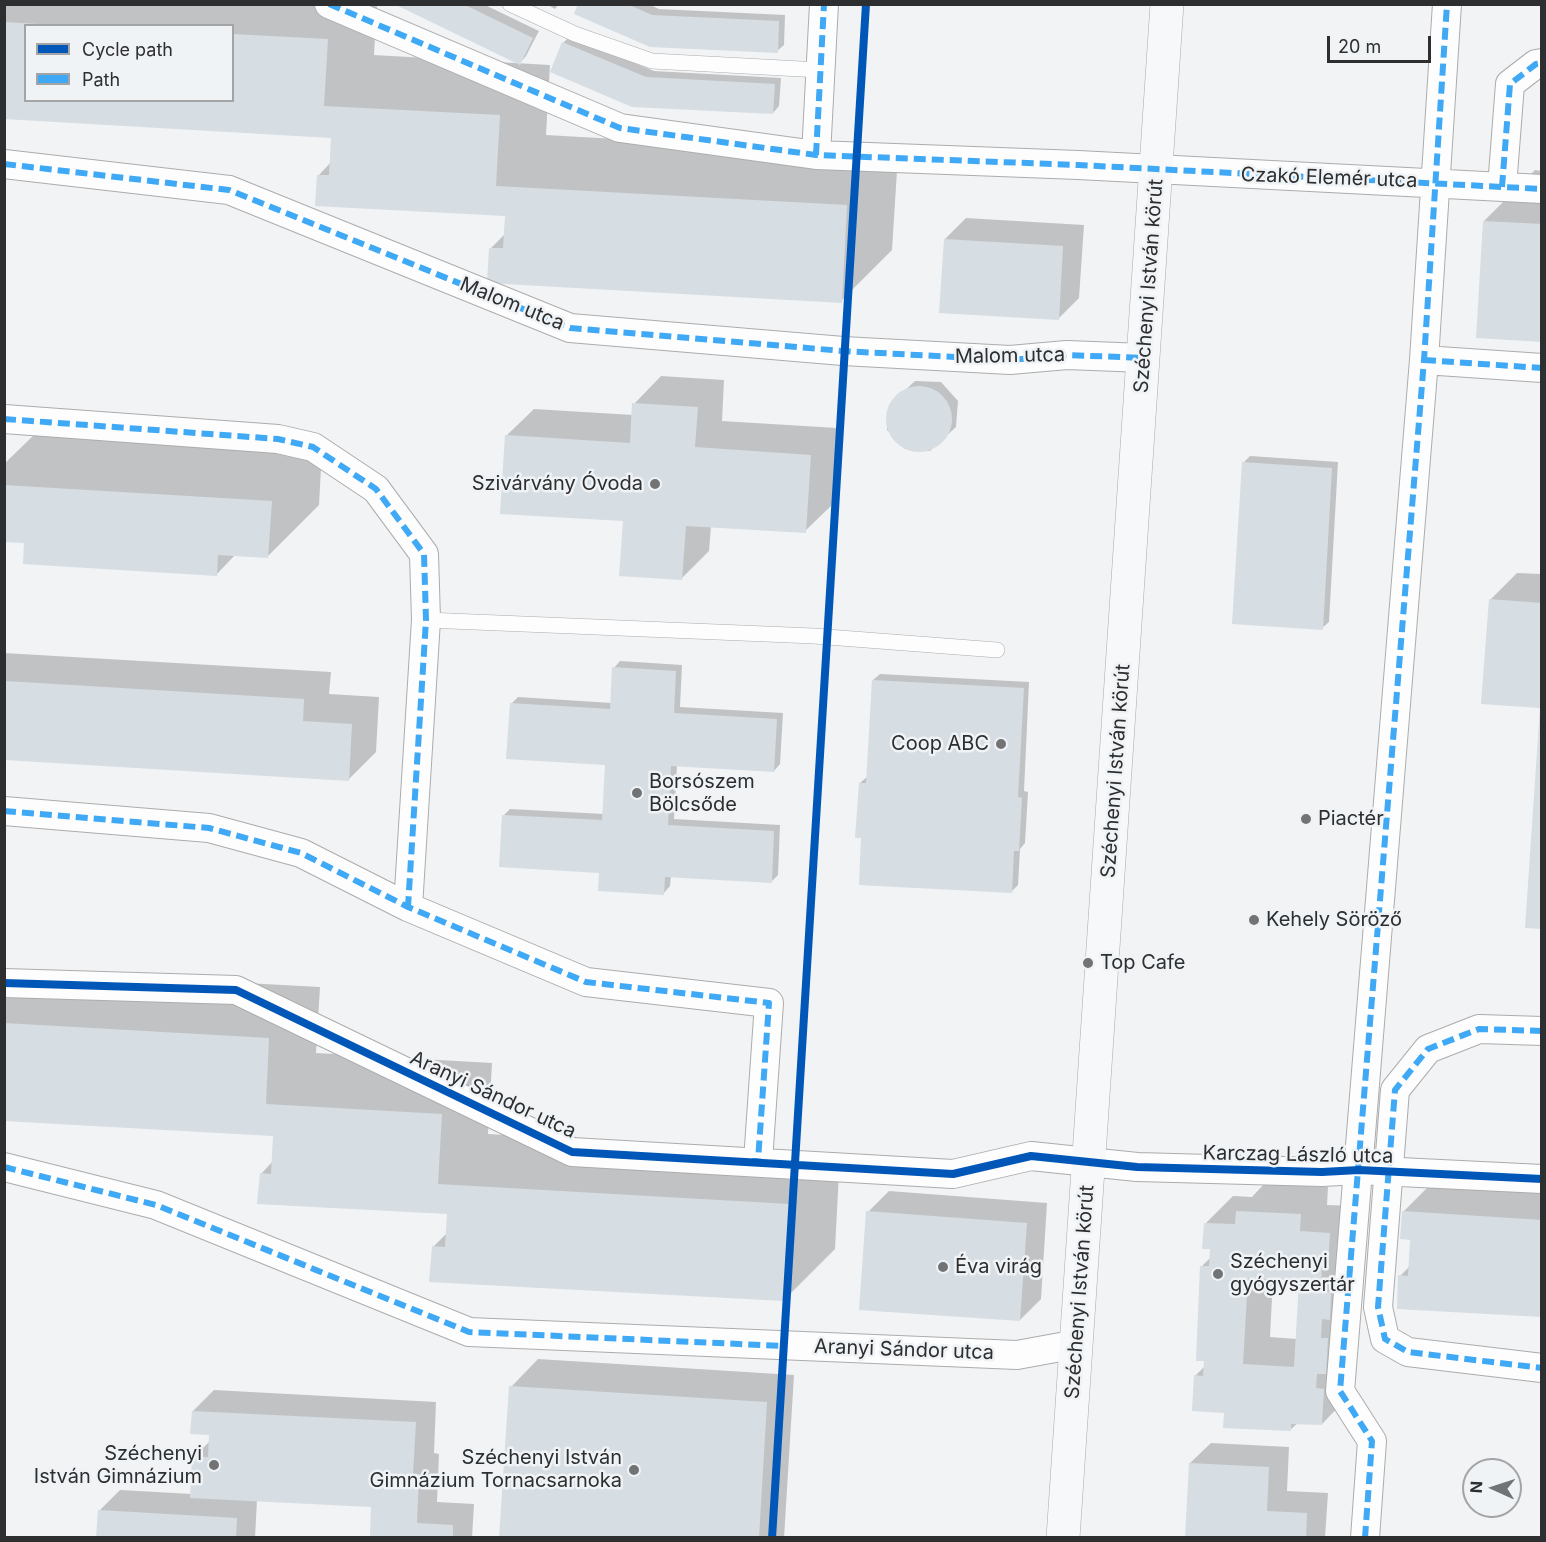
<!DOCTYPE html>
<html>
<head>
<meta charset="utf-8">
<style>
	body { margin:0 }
	#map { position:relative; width:1546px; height:1542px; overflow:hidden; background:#f1f3f5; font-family:Inter,sans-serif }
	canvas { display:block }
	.frame { position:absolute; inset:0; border:6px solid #2d2e2f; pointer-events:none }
	.legend { position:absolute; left:24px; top:24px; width:210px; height:78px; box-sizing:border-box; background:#f0f3f6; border:2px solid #a2a4a6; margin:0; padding:8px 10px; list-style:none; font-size:18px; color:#2d2e2f }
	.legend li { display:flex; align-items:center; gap:12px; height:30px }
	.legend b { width:30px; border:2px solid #a2a4a6 }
	.north { position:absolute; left:1462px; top:1458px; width:60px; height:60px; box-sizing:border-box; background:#f0f3f6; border:2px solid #a2a4a6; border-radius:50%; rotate:273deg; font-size:16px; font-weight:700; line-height:24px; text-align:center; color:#2d2e2f }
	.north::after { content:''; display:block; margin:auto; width:21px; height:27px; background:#727374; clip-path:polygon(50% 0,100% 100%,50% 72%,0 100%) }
	.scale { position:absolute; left:1327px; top:36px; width:104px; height:27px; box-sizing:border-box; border:3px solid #2d2e2f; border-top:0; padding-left:8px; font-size:18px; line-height:21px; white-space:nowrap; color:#2d2e2f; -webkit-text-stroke:4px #f0f3f6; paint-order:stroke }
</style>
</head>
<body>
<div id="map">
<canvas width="1546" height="1542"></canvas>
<div class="frame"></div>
<ul class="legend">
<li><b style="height:8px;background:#0057b8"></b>Cycle path</li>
<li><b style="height:8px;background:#3fa9f5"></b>Path</li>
</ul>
<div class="north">N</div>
<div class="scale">20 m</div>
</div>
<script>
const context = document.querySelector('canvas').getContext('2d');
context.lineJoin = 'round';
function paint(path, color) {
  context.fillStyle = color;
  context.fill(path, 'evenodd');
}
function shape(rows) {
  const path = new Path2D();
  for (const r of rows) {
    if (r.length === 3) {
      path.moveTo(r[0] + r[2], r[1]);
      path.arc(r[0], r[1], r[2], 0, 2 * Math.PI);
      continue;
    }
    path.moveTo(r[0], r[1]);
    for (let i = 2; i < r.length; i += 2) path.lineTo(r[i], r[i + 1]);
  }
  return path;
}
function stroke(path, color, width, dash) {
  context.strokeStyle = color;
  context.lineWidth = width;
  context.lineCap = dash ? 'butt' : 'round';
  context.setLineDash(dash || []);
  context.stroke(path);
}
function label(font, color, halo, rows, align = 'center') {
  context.font = font + ' Inter,sans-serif';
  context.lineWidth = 5;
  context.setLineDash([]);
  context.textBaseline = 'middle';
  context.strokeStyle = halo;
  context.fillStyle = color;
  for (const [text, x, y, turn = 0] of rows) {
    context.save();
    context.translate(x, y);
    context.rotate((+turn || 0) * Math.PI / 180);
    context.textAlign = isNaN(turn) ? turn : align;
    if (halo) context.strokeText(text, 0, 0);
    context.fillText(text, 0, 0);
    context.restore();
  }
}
const shadow = shape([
	[4,4,377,4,374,55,550,65,546,135,898,155,892,250,841,301,491,248,505,234,506,215,319,175,331,162,333,136,4,118],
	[26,26,232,26,232,100,26,100],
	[397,4,483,4,539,31,526,56,520,63],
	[546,4,559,4,555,9],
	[579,4,648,4,659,9,785,15,784,45,777,51],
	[570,36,654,71,781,78,779,106,773,113,552,71,564,42],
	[1535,170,1542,171,1542,341,1484,221],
	[966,218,1084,225,1079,298,1058,319,945,239],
	[661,376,724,380,722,421,837,428,833,504,805,531,711,526,709,551,682,578,624,520,506,436,534,409,633,415,634,404],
	[915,381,941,382,958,401,956,427,930,451,905,449,887,430,889,405],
	[36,433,322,450,319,505,268,556,236,554,216,575,26,542,4,541,4,464],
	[1250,456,1338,462,1329,622,1322,628,1243,463],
	[1517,573,1542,574,1542,928,1541,707,1490,600],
	[4,653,331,672,329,694,379,697,376,752,349,779,4,759],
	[620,661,682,665,680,707,783,713,780,764,774,771,677,765,674,819,780,825,778,875,771,882,671,876,670,886,664,893,601,872,504,815,510,809,604,814,607,763,511,704,518,697,612,703,614,668],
	[880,674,1029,682,1024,791,1028,792,1025,843,1020,849,1018,885,1011,892,863,837,860,783,868,776,873,680],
	[4,970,320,987,316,1053,492,1063,488,1134,840,1153,835,1249,784,1300,433,1247,447,1233,448,1213,261,1174,273,1161,275,1134,4,1119],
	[1454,1161,1542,1166,1542,1316,1400,1276,1410,1266,1412,1238,1403,1212],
	[1264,1184,1328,1187,1327,1205,1356,1206,1349,1396,1322,1424,1298,1423,1290,1430,1225,1412,1195,1376,1205,1366,1202,1266,1211,1257,1212,1248,1205,1224,1233,1196,1252,1197],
	[1273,1278,1300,1279,1297,1339,1270,1337],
	[889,1191,1047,1203,1041,1299,1020,1320,868,1212],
	[538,1359,794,1375,784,1538,501,1538,511,1387],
	[214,1390,436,1402,434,1453,439,1454,437,1502,474,1504,472,1538,371,1538,373,1506,257,1500,255,1538,98,1538,99,1511,120,1490,192,1494,194,1457,211,1440,211,1434,193,1411],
	[1211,1443,1289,1447,1287,1491,1328,1493,1325,1538,1187,1538,1190,1463]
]);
const building = shape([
	[394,4,463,4,533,38,520,65],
	[578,4,627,4,652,15,779,21,778,53,650,47,574,14],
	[4,22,38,24,26,26,26,100,232,100,232,34,328,39,324,106,500,115,496,186,847,205,842,303,487,283,489,248,503,248,505,216,315,206,317,175,329,175,331,138,4,119],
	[562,42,646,77,775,84,773,114,632,107,550,72],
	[1483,221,1542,224,1542,342,1476,338],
	[944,239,1063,246,1059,320,939,313],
	[919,419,33],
	[632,403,698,407,695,447,811,455,806,533,686,526,682,580,619,576,623,521,500,514,505,435,630,443],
	[1242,462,1332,468,1323,630,1232,624],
	[4,485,272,501,268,558,218,555,217,576,23,564,24,543,4,542],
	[1489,599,1542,603,1542,929,1525,928,1540,708,1481,704],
	[612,667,676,671,674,713,777,719,774,772,671,766,668,825,774,831,772,883,665,877,664,895,598,891,599,873,499,867,502,815,602,820,605,765,506,759,510,703,610,709],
	[872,680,1024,688,1018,797,1022,798,1019,851,1014,851,1012,893,859,885,861,838,855,838,859,783,866,783],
	[5,681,304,699,303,721,352,724,349,781,5,760],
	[4,1023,269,1038,266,1104,442,1114,438,1184,789,1204,784,1301,429,1282,432,1246,445,1247,447,1214,257,1204,260,1173,271,1174,273,1136,4,1121],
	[866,1211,1027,1223,1020,1321,859,1310],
	[1236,1211,1301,1214,1300,1231,1330,1233,1328,1264,1322,1263,1321,1291,1331,1292,1330,1320,1322,1319,1321,1338,1328,1338,1326,1374,1317,1374,1316,1388,1324,1389,1322,1425,1291,1424,1291,1431,1223,1428,1224,1413,1192,1411,1194,1375,1203,1376,1204,1361,1196,1361,1200,1266,1209,1266,1210,1249,1202,1249,1204,1223,1235,1224],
	[1248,1278,1299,1281,1294,1367,1243,1364],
	[1402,1211,1542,1220,1542,1317,1397,1309,1398,1275,1408,1276,1410,1240,1400,1239],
	[509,1386,767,1402,759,1538,499,1538],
	[192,1411,416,1422,413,1474,419,1474,417,1523,453,1525,453,1538,370,1538,371,1507,190,1498,192,1457,208,1457,209,1435,190,1434],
	[1189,1463,1269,1467,1267,1511,1307,1513,1306,1538,1185,1538],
	[98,1510,237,1518,236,1538,96,1538]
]);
const lane = shape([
	[510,4,575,34,652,61,820,70],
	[426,620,814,636,997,650]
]);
const street = shape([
	[329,4,620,128,816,155,1078,165,1542,189],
	[816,155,824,4],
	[4,164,229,190,570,328,843,351,1010,360,1067,355,1144,358],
	[1502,187,1510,84,1536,64,1542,63],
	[1424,360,1542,368],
	[4,419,278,439,313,447,376,489,424,554,426,620,408,907],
	[4,811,209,828,301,853,408,907,586,982,769,1003,758,1161],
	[4,983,236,990,572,1152,953,1174,1031,1156,1137,1167,1322,1172,1359,1170,1542,1179],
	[1542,1031,1479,1029,1428,1049,1395,1090,1378,1307,1385,1339,1408,1352,1542,1368],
	[4,1167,156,1205,469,1332,1017,1355,1077,1344],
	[1365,1538,1372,1441,1340,1391,1424,360,1447,4]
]);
const secondary = shape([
	[1063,1538,1167,4]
]);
const quiet = shape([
	[329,4,620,128,816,155,1078,165,1542,189],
	[816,155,824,4],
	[4,164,229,190,570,328,843,351,1010,360,1067,355,1144,358],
	[1502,187,1510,84,1536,64,1542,63],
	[1424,360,1542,368],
	[4,419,278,439,313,447,376,489,424,554,426,620,408,907],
	[4,811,209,828,301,853,408,907,586,982,769,1003,758,1161,752,1161],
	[1542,1031,1479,1029,1428,1049,1395,1090,1378,1307,1385,1339,1408,1352,1542,1368],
	[4,1167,156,1205,469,1332,784,1346],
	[1365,1538,1372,1441,1340,1391,1424,360,1447,4]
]);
const cycleway = shape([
	[4,983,236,990,572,1152,953,1174,1031,1156,1137,1167,1322,1172,1359,1170,1542,1179],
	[772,1538,866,4]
]);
const markers = [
	[655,484,6,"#727374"],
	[1001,744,6,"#727374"],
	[637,793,6,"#727374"],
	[1306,819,6,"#727374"],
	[1254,920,6,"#727374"],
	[1088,963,6,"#727374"],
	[943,1267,6,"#727374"],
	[1218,1274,6,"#727374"],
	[214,1465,6,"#727374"],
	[634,1470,6,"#727374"]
];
const streetNames = [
	["Czakó Elemér utca",1329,178,2],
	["Széchenyi István körút",1149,286,-86],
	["Malom utca",512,304,22],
	["Malom utca",1010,356,-1],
	["Széchenyi István körút",1116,771,-86],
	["Aranyi Sándor utca",493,1095,25],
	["Karczag László utca",1298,1155,1],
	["Széchenyi István körút",1080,1292,-86],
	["Aranyi Sándor utca",904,1350,2]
];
const poiNames = [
	["Szivárvány Óvoda",643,484,"right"],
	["Coop ABC",989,744,"right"],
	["Borsószem",649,782],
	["Bölcsőde",649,805],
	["Piactér",1318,819],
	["Kehely Söröző",1266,920],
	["Top Cafe",1100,963],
	["Széchenyi",1230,1262],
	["gyógyszertár",1230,1285],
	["Éva virág",955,1267],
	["Széchenyi",202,1454,"right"],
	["István Gimnázium",202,1477,"right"],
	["Széchenyi István",622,1458,"right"],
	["Gimnázium Tornacsarnoka",622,1481,"right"]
];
paint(shadow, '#0003');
paint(building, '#d6dde3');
stroke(lane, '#abacad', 16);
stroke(street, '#abacad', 30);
stroke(secondary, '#abacad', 34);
stroke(lane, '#fdfdfe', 15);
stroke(street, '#fdfdfe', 28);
stroke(secondary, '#f6f8f9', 33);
stroke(quiet, '#3fa9f5', 6, [12, 6]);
stroke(cycleway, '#0057b8', 8);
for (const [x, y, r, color] of markers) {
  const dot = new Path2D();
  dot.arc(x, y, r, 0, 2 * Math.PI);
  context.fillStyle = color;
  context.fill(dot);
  stroke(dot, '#f0f3f6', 2);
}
label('20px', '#2d2e2f', '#f0f3f6', streetNames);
label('20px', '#2d2e2f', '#f0f3f6', poiNames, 'left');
</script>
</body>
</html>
